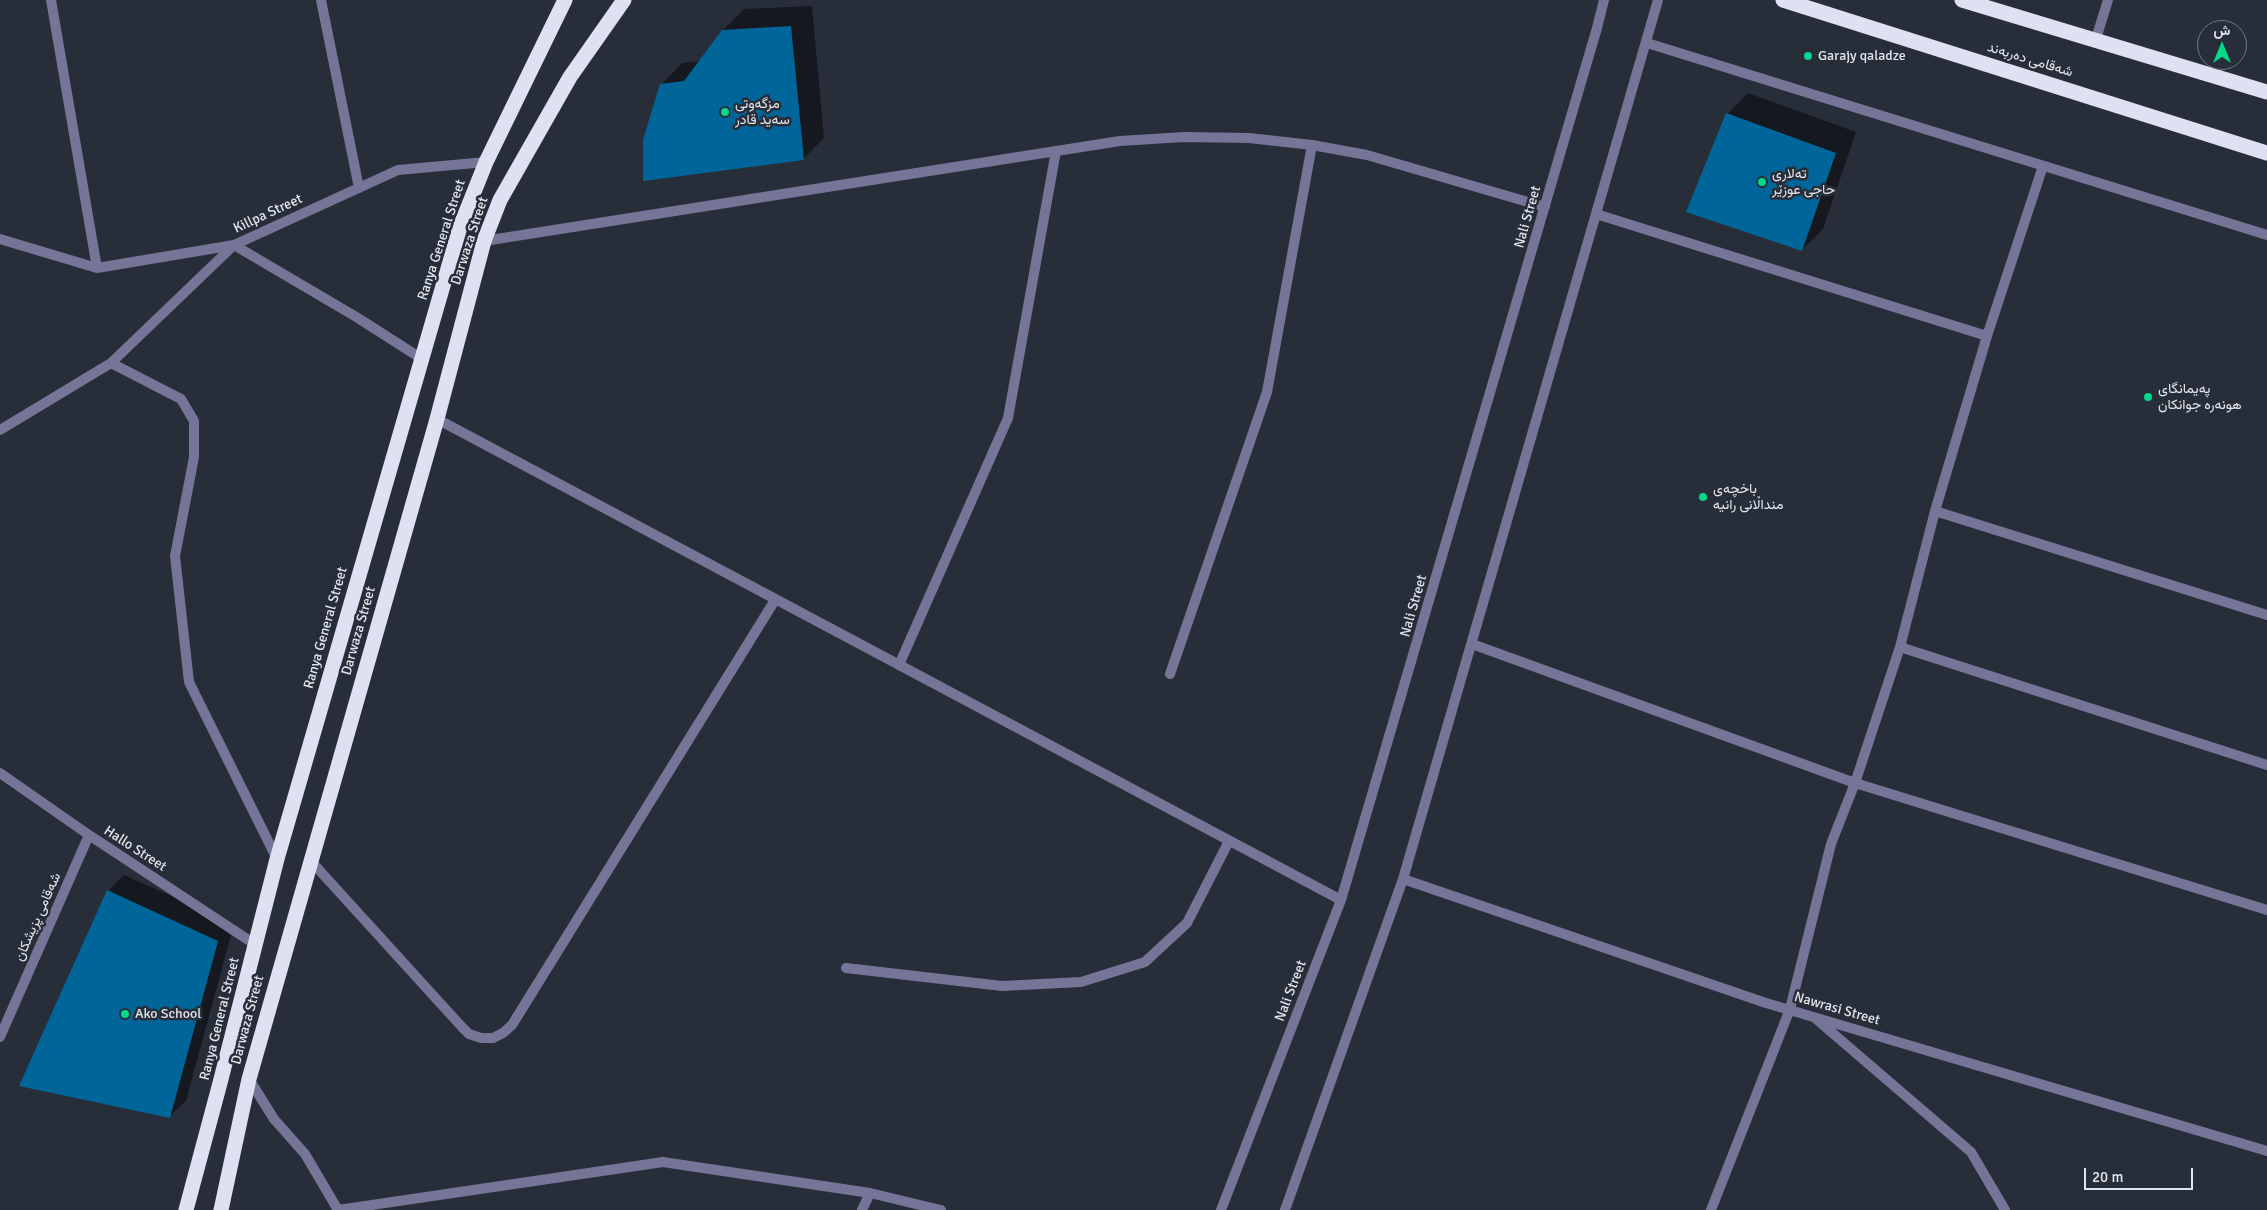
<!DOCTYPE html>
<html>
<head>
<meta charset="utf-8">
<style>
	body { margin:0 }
	#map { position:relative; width:2267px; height:1210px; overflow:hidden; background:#282e39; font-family:Signika,Vazirmatn,sans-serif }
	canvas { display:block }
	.north { position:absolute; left:2197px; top:20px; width:50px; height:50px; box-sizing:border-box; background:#282e39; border:1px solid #727881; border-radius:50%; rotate:0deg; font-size:14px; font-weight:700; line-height:20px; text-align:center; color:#e1e6ed }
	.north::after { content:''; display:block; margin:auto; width:18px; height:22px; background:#01d98b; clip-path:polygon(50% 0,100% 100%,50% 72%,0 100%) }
	.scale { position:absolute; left:2084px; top:1168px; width:109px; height:22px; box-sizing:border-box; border:2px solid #e1e6ed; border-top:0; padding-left:6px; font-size:15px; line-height:18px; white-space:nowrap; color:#e1e6ed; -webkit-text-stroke:4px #282e39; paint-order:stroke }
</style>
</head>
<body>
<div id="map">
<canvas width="2267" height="1210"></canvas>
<div class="north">ش</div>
<div class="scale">20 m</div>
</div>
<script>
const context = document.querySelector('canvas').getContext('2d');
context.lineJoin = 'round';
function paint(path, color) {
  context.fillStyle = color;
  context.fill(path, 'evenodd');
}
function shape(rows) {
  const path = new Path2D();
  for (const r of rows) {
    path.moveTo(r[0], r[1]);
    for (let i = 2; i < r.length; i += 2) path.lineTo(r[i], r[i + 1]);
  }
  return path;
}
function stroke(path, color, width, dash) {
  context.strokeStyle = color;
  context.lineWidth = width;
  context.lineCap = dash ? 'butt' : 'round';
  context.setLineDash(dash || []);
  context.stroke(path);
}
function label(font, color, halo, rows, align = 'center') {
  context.font = font + ' Signika,Vazirmatn,sans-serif';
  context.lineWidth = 5;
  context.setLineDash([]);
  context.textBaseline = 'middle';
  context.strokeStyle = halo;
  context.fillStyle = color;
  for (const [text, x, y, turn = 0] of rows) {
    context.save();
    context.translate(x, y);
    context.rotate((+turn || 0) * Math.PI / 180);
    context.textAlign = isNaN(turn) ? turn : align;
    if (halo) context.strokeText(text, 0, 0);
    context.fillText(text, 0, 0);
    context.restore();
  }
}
const shadow = shape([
	[812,6,824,138,803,159,661,85,682,63,700,61,723,30,744,9],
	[1748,93,1856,132,1823,229,1802,250,1727,114],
	[124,875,234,924,186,1101,169,1117,108,891]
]);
const building = shape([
	[791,26,804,160,643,181,643,140,660,84,684,81,722,30],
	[1726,113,1836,153,1802,251,1686,212],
	[107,890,218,941,170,1118,19,1086]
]);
const lane = shape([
	[899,665,1008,418,1056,151],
	[1170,674,1267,392,1312,145],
	[310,860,461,1026,469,1034,481,1038,493,1038,503,1033,512,1025,775,600]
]);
const street = shape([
	[51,0,97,268],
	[321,0,359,188],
	[2095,42,2108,0],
	[1647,43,2267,235],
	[1596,214,1987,336],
	[0,239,97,268,234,245,398,170,486,162],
	[484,241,1120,141,1184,137,1249,138,1312,145,1367,155,1545,207],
	[111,363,181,399,194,421,194,457,175,556,189,682,277,859],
	[437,419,1341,900],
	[0,430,111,363,234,245,358,318,422,359],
	[1935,511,2267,615],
	[1472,644,1855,783,2267,910],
	[1900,647,2267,765],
	[0,773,89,835,256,945],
	[1403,879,1766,1003,2267,1151],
	[846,968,1002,986,1081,982,1145,962,1187,923,1229,841],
	[1815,1018,1971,1152,2005,1210],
	[0,1037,89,835],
	[249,1079,274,1119,305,1154,338,1210],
	[338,1210,663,1162,870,1193,941,1210],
	[862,1210,870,1193],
	[1221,1210,1341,900,1597,28,1604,0],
	[1285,1210,1403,879,1658,0],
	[1711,1210,1790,1009,1831,844,1855,783,1900,647,1935,511,1987,336,2043,166]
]);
const highway = shape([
	[1783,0,2267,153],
	[1962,0,2267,92],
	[186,1210,220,1083,277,859,460,227,486,162,565,0],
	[221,1210,249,1079,437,419,484,241,500,200,570,77,624,0]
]);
const markers = [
	[1808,56,5,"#01d98b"],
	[725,112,5,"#01d98b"],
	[1762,182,5,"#01d98b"],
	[2148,397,5,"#01d98b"],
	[1703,497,5,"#01d98b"],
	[125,1014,5,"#01d98b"]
];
const poiNames = [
	["Garajy qaladze",1818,56],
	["مزگەوتی",735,104],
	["سەید قادر",735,120],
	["تەلاری",1772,174],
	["حاجی عوزێر",1772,190],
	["پەیمانگای",2158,389],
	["هونەرە جوانکان",2158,405],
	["باخچەی",1713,489],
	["منداڵانی رانیە",1713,505],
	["Ako School",135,1014]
];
const streetNames = [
	["شەقامی دەربەند",2030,60,17],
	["Killpa Street",268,214,-25],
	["Nali Street",1528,217,-74],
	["Ranya General Street",442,240,-72],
	["Darwaza Street",470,241,-72],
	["Nali Street",1414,606,-74],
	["Ranya General Street",326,628,-74],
	["Darwaza Street",359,631,-74],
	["Hallo Street",135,849,33],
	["شەقامی پزیشکان",38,917,-66],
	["Nali Street",1291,991,-69],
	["Nawrasi Street",1837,1009,16],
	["Ranya General Street",220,1019,-76],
	["Darwaza Street",248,1020,-75]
];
paint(shadow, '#0007');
paint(building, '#00669a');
stroke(lane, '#747597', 10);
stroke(street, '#747597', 10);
stroke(highway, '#dfe0f1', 15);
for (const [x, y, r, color] of markers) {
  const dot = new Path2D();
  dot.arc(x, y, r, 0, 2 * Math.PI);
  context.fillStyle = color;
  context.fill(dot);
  stroke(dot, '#282e39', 2);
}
label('14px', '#e1e6ed', '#282e39', poiNames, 'left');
label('14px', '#e1e6ed', '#282e39', streetNames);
</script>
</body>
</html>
